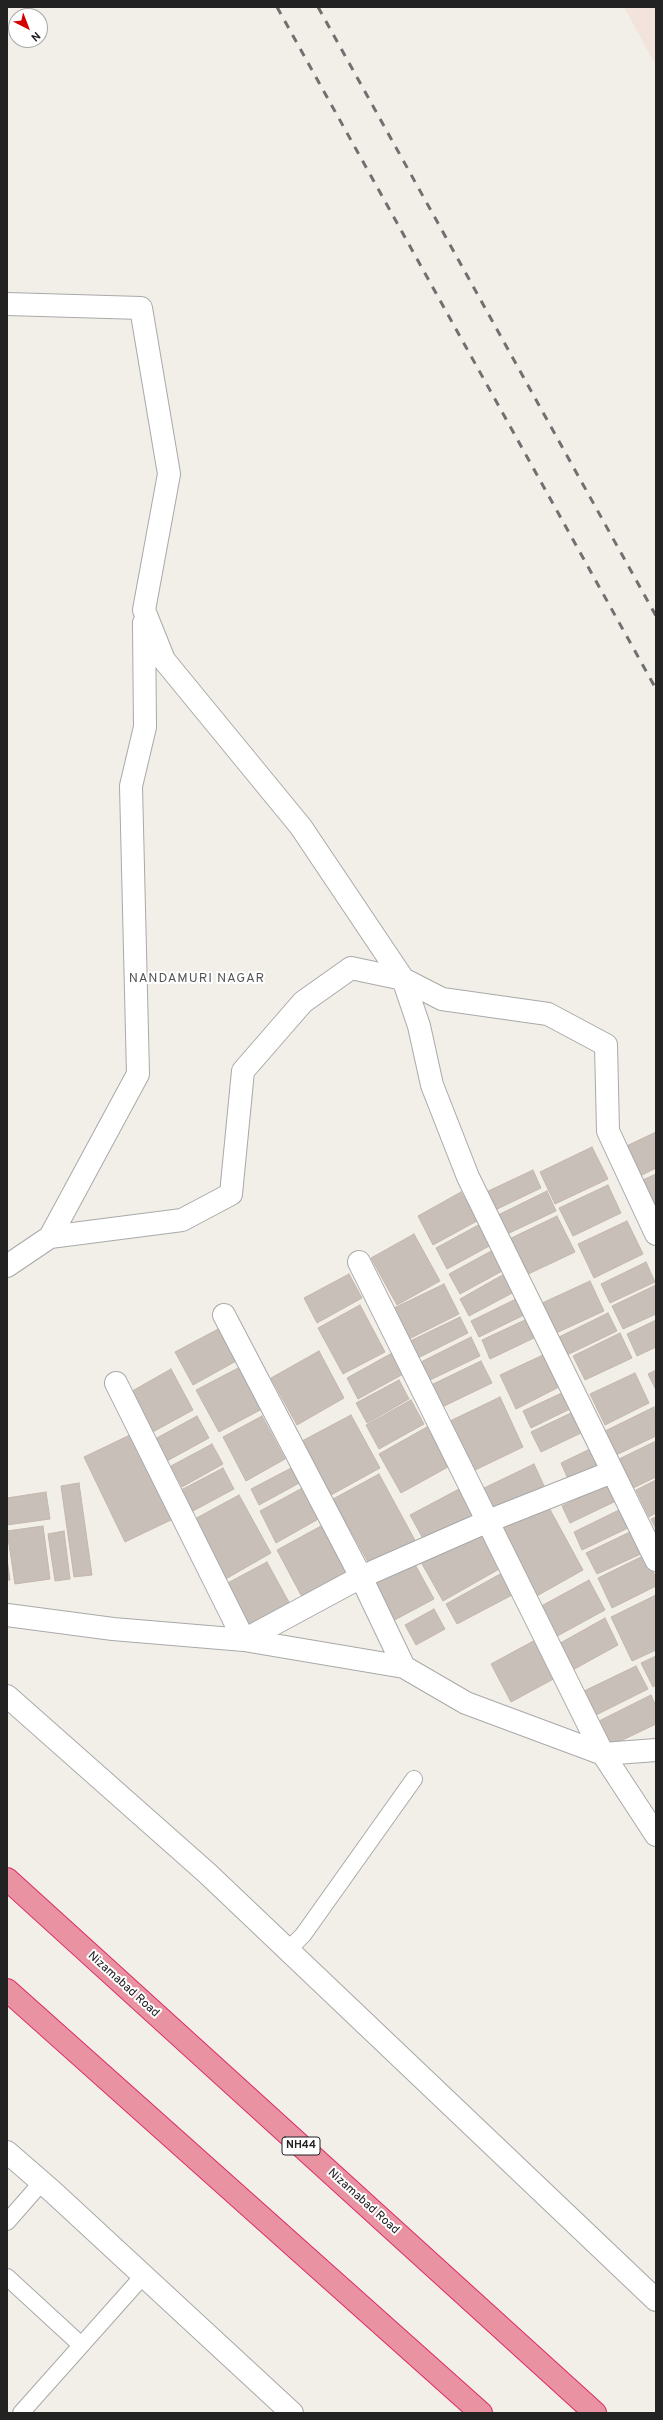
<!DOCTYPE html>
<html>
<head>
<meta charset="utf-8">
<style>
	body { margin:0 }
	#map { position:relative; width:663px; height:2420px; overflow:hidden; background:#f2efe9; font-family:Overpass,sans-serif }
	canvas { display:block }
	.frame { position:absolute; inset:0; border:8px solid #222; pointer-events:none }
	.north { position:absolute; left:8px; top:8px; width:40px; height:40px; box-sizing:border-box; background:#fff; border:1px solid #a7a7a7; border-radius:50%; rotate:138deg; font-size:11px; font-weight:700; line-height:16px; text-align:center; color:#222 }
	.north::after { content:''; display:block; margin:auto; width:14px; height:18px; background:#d40000; clip-path:polygon(50% 0,100% 100%,50% 72%,0 100%) }
</style>
</head>
<body>
<div id="map">
<canvas width="663" height="2420"></canvas>
<div class="frame"></div>
<div class="north">N</div>
</div>
<script>
const context = document.querySelector('canvas').getContext('2d');
context.lineJoin = 'round';
function paint(path, color) {
  context.fillStyle = color;
  context.fill(path, 'evenodd');
}
function shape(rows) {
  const path = new Path2D();
  for (const r of rows) {
    path.moveTo(r[0], r[1]);
    for (let i = 2; i < r.length; i += 2) path.lineTo(r[i], r[i + 1]);
  }
  return path;
}
function stroke(path, color, width, dash) {
  context.strokeStyle = color;
  context.lineWidth = width;
  context.lineCap = dash ? 'butt' : 'round';
  context.setLineDash(dash || []);
  context.stroke(path);
}
function label(font, color, halo, rows, align = 'center') {
  context.font = font + ' Overpass,sans-serif';
  context.lineWidth = 4;
  context.setLineDash([]);
  context.textBaseline = 'middle';
  context.strokeStyle = halo;
  context.fillStyle = color;
  for (const [text, x, y, turn = 0] of rows) {
    context.save();
    context.translate(x, y);
    context.rotate((+turn || 0) * Math.PI / 180);
    context.textAlign = isNaN(turn) ? turn : align;
    if (halo) context.strokeText(text, 0, 0);
    context.fillText(text, 0, 0);
    context.restore();
  }
}
const military = shape([
	[624,7,656,7,656,66]
]);
const building = shape([
	[656,1132,656,1168,632,1180,618,1150,656,1132],
	[592,1147,608,1179,555,1204,540,1172,592,1147],
	[533,1170,541,1188,491,1212,482,1194,533,1170],
	[656,1174,656,1207,647,1212,634,1184,656,1174],
	[608,1185,621,1213,573,1236,559,1208,608,1185],
	[547,1191,556,1211,505,1235,496,1216,547,1191],
	[461,1192,477,1221,433,1245,418,1216,461,1192],
	[557,1216,575,1252,522,1277,505,1241,557,1216],
	[627,1221,643,1254,594,1278,578,1244,627,1221],
	[482,1223,493,1244,447,1269,436,1248,482,1223],
	[414,1234,440,1281,397,1305,371,1258,414,1234],
	[493,1250,504,1270,460,1294,449,1274,493,1250],
	[646,1262,655,1282,610,1303,601,1284,646,1262],
	[506,1273,516,1291,469,1316,460,1299,506,1273],
	[349,1274,362,1298,317,1323,304,1298,349,1274],
	[590,1281,604,1311,554,1334,540,1304,590,1281],
	[444,1284,459,1314,407,1340,392,1309,444,1284],
	[656,1285,656,1314,623,1329,612,1306,656,1285],
	[520,1297,528,1313,479,1337,471,1321,520,1297],
	[360,1305,385,1352,343,1374,318,1328,360,1305],
	[608,1313,617,1331,567,1355,559,1337,608,1313],
	[460,1317,468,1333,414,1360,406,1343,460,1317],
	[527,1319,536,1337,490,1359,482,1340,527,1319],
	[656,1320,656,1347,637,1356,627,1334,656,1320],
	[220,1328,238,1360,193,1385,175,1352,220,1328],
	[620,1333,632,1358,585,1380,573,1356,620,1333],
	[471,1337,480,1356,428,1381,419,1363,471,1337],
	[319,1351,344,1398,297,1425,271,1378,319,1351],
	[394,1352,405,1373,358,1399,347,1378,394,1352],
	[543,1355,559,1387,516,1409,500,1375,543,1355],
	[481,1361,492,1383,440,1408,429,1386,481,1361],
	[240,1367,262,1409,219,1432,196,1390,240,1367],
	[171,1369,193,1410,149,1434,127,1394,171,1369],
	[656,1370,656,1390,648,1374,656,1370],
	[635,1373,649,1403,605,1425,590,1394,635,1373],
	[399,1380,409,1399,367,1423,356,1403,399,1380],
	[564,1392,572,1408,531,1428,523,1411,564,1392],
	[500,1397,523,1447,471,1472,448,1422,500,1397],
	[411,1400,424,1424,379,1449,366,1425,411,1400],
	[654,1407,656,1436,616,1455,605,1431,654,1407],
	[571,1413,581,1433,541,1452,531,1432,571,1413],
	[351,1415,380,1468,331,1495,302,1441,351,1415],
	[197,1416,209,1438,167,1461,155,1439,197,1416],
	[262,1416,285,1459,246,1481,223,1437,262,1416],
	[427,1427,448,1467,401,1493,379,1454,427,1427],
	[132,1434,173,1519,125,1542,84,1457,132,1434],
	[656,1441,656,1477,633,1488,619,1459,656,1441],
	[212,1444,223,1464,182,1487,171,1466,212,1444],
	[592,1448,600,1463,568,1479,561,1463,592,1448],
	[534,1464,546,1490,492,1515,480,1490,534,1464],
	[295,1466,303,1481,259,1505,251,1489,295,1466],
	[223,1468,234,1489,193,1511,181,1490,223,1468],
	[379,1474,417,1544,372,1569,333,1499,379,1474],
	[656,1480,656,1513,649,1517,636,1490,656,1480],
	[79,1483,92,1575,74,1577,61,1486,79,1483],
	[607,1485,614,1502,570,1523,562,1506,607,1485],
	[306,1486,322,1517,276,1543,260,1511,306,1486],
	[461,1488,478,1518,427,1546,410,1515,461,1488],
	[46,1492,50,1519,7,1525,7,1498,46,1492],
	[239,1495,271,1553,224,1580,191,1521,239,1495],
	[547,1504,583,1570,535,1597,498,1530,547,1504],
	[619,1510,628,1528,582,1550,574,1532,619,1510],
	[656,1517,656,1529,651,1519,656,1517],
	[43,1526,50,1579,15,1584,7,1531,43,1526],
	[321,1526,347,1573,302,1597,277,1550,321,1526],
	[480,1530,501,1568,443,1601,421,1562,480,1530],
	[64,1531,70,1579,55,1581,48,1534,64,1531],
	[632,1531,643,1553,597,1574,586,1553,632,1531],
	[645,1555,656,1578,656,1586,612,1608,598,1578,645,1555],
	[411,1557,434,1599,389,1623,366,1581,411,1557],
	[7,1559,10,1580,7,1580,7,1559],
	[267,1562,291,1606,246,1631,222,1586,267,1562],
	[502,1573,514,1594,457,1624,446,1604,502,1573],
	[589,1580,605,1610,550,1640,534,1610,589,1580],
	[656,1595,656,1650,632,1661,611,1617,656,1595],
	[434,1609,445,1629,416,1645,405,1625,434,1609],
	[605,1618,618,1645,569,1672,555,1646,605,1618],
	[539,1638,559,1676,511,1702,491,1664,539,1638],
	[656,1656,656,1685,653,1687,641,1663,656,1656],
	[636,1666,648,1689,596,1715,584,1691,636,1666],
	[651,1695,656,1706,656,1724,610,1746,599,1721,651,1695]
]);
const lane = shape([
	[288,1950,303,1935,414,1779],
	[7,2222,42,2182],
	[7,2277,81,2345],
	[21,2413,143,2276]
]);
const street = shape([
	[7,304,141,308,169,474,144,610,164,660,301,827,403,979,442,999,548,1014,606,1045,608,1131,656,1234],
	[50,1237,138,1074,131,786,145,727,144,623],
	[359,1262,603,1754,656,1835],
	[7,1266,50,1237,182,1220,231,1194,243,1071,303,1002,351,968,403,979,419,1026,432,1085,468,1177,656,1560],
	[224,1315,361,1577,404,1667],
	[116,1383,244,1640,361,1577,486,1522,612,1472],
	[7,1615,113,1629,244,1640,404,1667,466,1703,603,1754,656,1750],
	[7,1696,207,1873,656,2300],
	[7,2152,53,2192,292,2413]
]);
const highway = shape([
	[7,1879,595,2413],
	[7,1990,481,2413]
]);
const rail = shape([
	[277,7,656,689],
	[318,7,656,616]
]);
const shields = [
	[301,2146,38]
];
const shieldNames = [
	["NH44",301,2146]
];
const streetNames = [
	["Nizamabad Road",123,1985,42],
	["Nizamabad Road",363,2202,42]
];
const neighbourhoodNames = [
	["NANDAMURI NAGAR",197,979]
];
paint(military, '#f3e3dd');
paint(building, '#c7bfb8');
stroke(building, '#c4b6ab', 1);
stroke(lane, '#a9a9a9', 18);
stroke(street, '#a9a9a9', 24);
stroke(highway, '#dc2a67', 24);
stroke(lane, '#fff', 16);
stroke(street, '#fff', 22);
stroke(highway, '#e892a2', 22);
stroke(rail, '#707070', 3, [8, 8]);
for (const [x, y, w] of shields) {
  const box = new Path2D();
  box.roundRect(x - w / 2, y - 9, w, 18, 3);
  context.fillStyle = '#fff';
  context.fill(box);
  stroke(box, '#222', 1);
}
label('bold 11px', '#222', null, shieldNames);
label('12px', '#222', '#fff', streetNames);
context.letterSpacing = '1px';
label('13px', '#555', '#fff', neighbourhoodNames);
context.letterSpacing = '0px';
</script>
</body>
</html>
